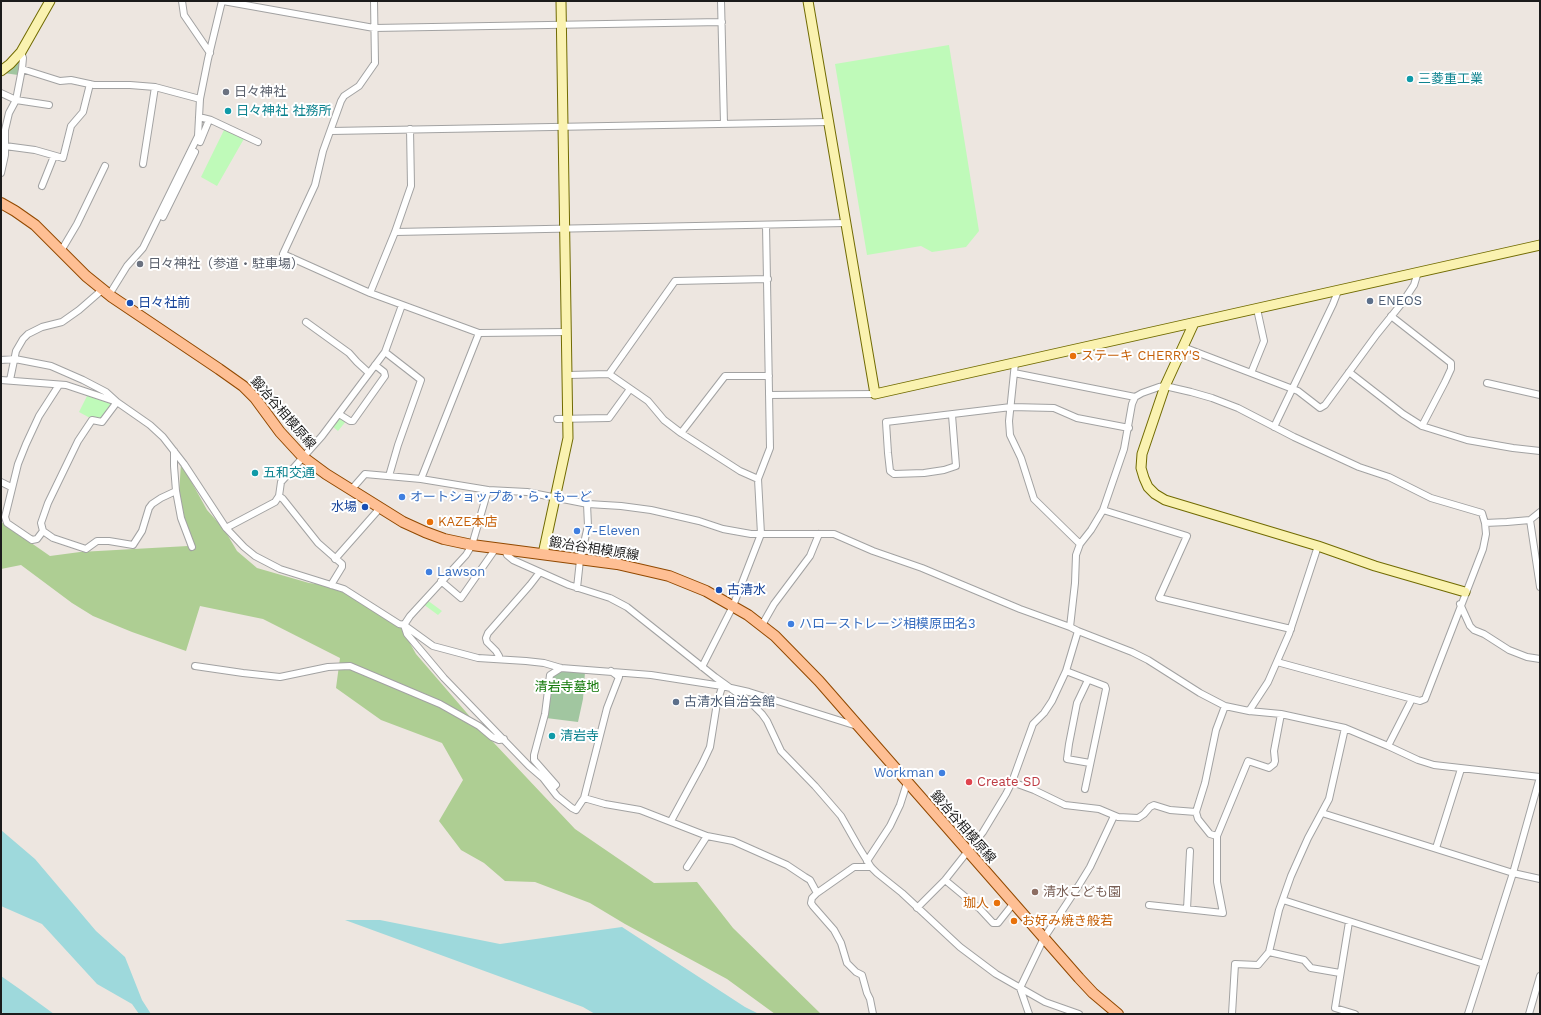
<!DOCTYPE html>
<html>
<head>
<meta charset="utf-8">
<style>
	body { margin:0 }
	#map { position:relative; width:1541px; height:1015px; overflow:hidden; background:#ede6e0; font-family:"Work Sans",sans-serif }
	canvas { display:block }
	.frame { position:absolute; inset:0; border:2px solid #1b1b1b; pointer-events:none }
</style>
</head>
<body>
<div id="map">
<canvas width="1541" height="1015"></canvas>
<div class="frame"></div>
</div>
<script>
const context = document.querySelector('canvas').getContext('2d');
context.lineJoin = 'round';
function paint(path, color) {
  context.fillStyle = color;
  context.fill(path, 'evenodd');
}
function shape(rows) {
  const path = new Path2D();
  for (const r of rows) {
    path.moveTo(r[0], r[1]);
    for (let i = 2; i < r.length; i += 2) path.lineTo(r[i], r[i + 1]);
  }
  return path;
}
function stroke(path, color, width, dash) {
  context.strokeStyle = color;
  context.lineWidth = width;
  context.lineCap = dash ? 'butt' : 'round';
  context.setLineDash(dash || []);
  context.stroke(path);
}
function label(font, color, halo, rows, align = 'center') {
  context.font = font + ' "Work Sans","Noto Sans JP",sans-serif';
  context.lineWidth = 4;
  context.setLineDash([]);
  context.textBaseline = 'middle';
  context.strokeStyle = halo;
  context.fillStyle = color;
  for (const [text, x, y, turn = 0] of rows) {
    context.save();
    context.translate(x, y);
    context.rotate((+turn || 0) * Math.PI / 180);
    context.textAlign = isNaN(turn) ? turn : align;
    if (halo) context.strokeText(text, 0, 0);
    context.fillText(text, 0, 0);
    context.restore();
  }
}
const forest = shape([
	[181,463,207,510,224,529,237,551,257,568,309,583,333,586,401,627,416,654,478,726,575,829,654,883,697,882,733,928,821,1014,775,1014,727,979,625,924,590,903,535,882,505,881,484,863,461,850,439,821,463,780,442,743,381,720,336,688,340,658,263,619,200,606,186,651,132,632,93,616,72,603,21,565,1,569,1,522,50,556,80,552,188,546,178,510]
]);
const cemetery = shape([
	[21,59,18,75,4,73,13,66],
	[564,670,585,672,583,699,578,722,546,718,551,677,555,673]
]);
const park = shape([
	[949,45,979,231,966,247,932,252,921,246,867,255,835,64],
	[225,128,245,137,217,186,201,177],
	[88,394,110,403,112,406,102,419,90,418,79,412],
	[339,414,347,420,338,431,331,425],
	[427,600,442,611,438,615,423,604]
]);
const water = shape([
	[1,830,35,859,96,931,125,957,142,1000,151,1014,139,1014,132,1004,97,984,42,924,1,906],
	[345,920,380,920,500,944,622,927,745,1007,759,1014,595,1014,583,1007],
	[1,976,21,990,54,1014,4,1014,1,1011]
]);
const street = shape([
	[182,1,184,15,210,53],
	[223,1,374,28,722,22],
	[374,1,375,63,359,86,344,96,341,101,323,151,315,185,283,254,370,293,479,333,567,332],
	[721,1,724,124],
	[22,69,60,81,71,80,94,85,130,85,155,87,200,99],
	[1,93,16,100,49,105],
	[199,117,211,120,258,142],
	[331,131,829,122],
	[200,142,209,120],
	[5,146,35,150,63,158,71,126,83,112,90,84],
	[143,164,155,87],
	[1,173,5,155,5,130,9,113,16,100,22,69,23,58,21,52],
	[42,186,54,156],
	[163,217,195,152],
	[395,232,846,223],
	[61,251,77,224,105,166],
	[370,293,395,232,411,186,410,129],
	[109,295,127,266,143,248,198,136,200,99,208,59,222,1],
	[1391,316,1451,363,1451,369,1445,382,1422,426],
	[306,322,349,353,357,362,369,373],
	[1183,347,1298,391,1320,408,1325,405,1377,334,1402,303,1414,285,1418,272],
	[385,352,421,380,398,445,389,476],
	[1,360,15,359,51,366,83,380,106,392,117,402,150,425,163,437,184,464,226,528,244,547,255,556,280,569,344,589,399,624,404,625,433,646,478,658,526,661,544,663,561,668,651,675,722,686,749,692,857,726],
	[1015,363,1009,421,1010,435,1021,458,1034,499,1080,544,1076,555,1075,583,1070,627],
	[1349,372,1403,414,1422,426,1467,440,1513,448,1540,451],
	[1014,373,1135,397],
	[1251,373,1264,341,1257,309],
	[609,374,675,281,768,279],
	[568,375,609,374,648,401,664,420,681,433,740,471,758,479],
	[1,380,66,385,114,401],
	[10,380,16,351,23,339,28,334,42,327,62,322,79,310,102,290],
	[1487,383,1540,395],
	[769,395,875,394],
	[117,402,102,422,92,420,78,441,48,503,41,523,43,531,53,538,86,549,97,541,109,541,133,545,142,531,149,508,152,504,161,498,176,491],
	[339,414,350,421,353,421,385,376,384,372,375,365],
	[952,415,956,466,944,470,924,473,894,474,890,471,888,453,886,422,1011,407,1054,408,1077,418,1129,428],
	[557,419,609,418,630,389],
	[1274,427,1333,304,1338,291],
	[681,433,725,376,769,376],
	[174,451,174,466,176,491,181,518,192,547],
	[421,479,479,333],
	[1,482,11,487],
	[351,490,365,474,421,479,488,490,527,492,588,504,621,506,651,510,699,521,723,529,751,534,834,534,873,551,922,568,1020,609,1070,627,1078,631,1132,652,1148,660,1200,693,1225,706,1249,711,1281,714,1345,728,1388,746,1418,760,1434,765,1540,777],
	[279,496,283,499,318,543,342,564,342,567,331,585],
	[1103,510,1187,536,1159,598,1291,629],
	[1530,520,1540,587],
	[1485,523,1507,522,1530,520,1540,512],
	[226,528,275,502,279,496,281,482,322,436,385,352,402,305],
	[43,531,37,539,32,540,7,523,5,517,18,464,26,444,39,416,59,385],
	[1080,544,1091,530,1103,510,1124,449,1132,404,1135,397,1142,393,1159,387,1165,386,1191,392,1212,398,1238,408,1294,437,1359,467,1389,477,1431,498,1482,513,1485,523,1486,534,1483,549,1425,699,1420,701,1277,662],
	[505,550,507,555,513,560,569,585,610,598,627,607,715,677,751,703,762,714,767,721,781,751,815,786,841,816,858,846,871,867,877,873,902,893,960,947,996,974,1045,1002,1079,1014],
	[335,559,380,508],
	[441,581,461,598,496,548],
	[577,588,580,560,588,526,587,504],
	[1460,604,1470,626,1474,630,1484,634,1509,650,1527,657,1540,659],
	[404,625,407,634,444,678,529,766,543,778,557,796,572,808,576,810,584,798,605,804,640,810,707,836,733,841,787,865,805,877,810,880,817,893,812,898,811,903,813,906,834,930,841,943,847,963,856,972,862,975,867,993,870,999,873,1014],
	[404,625,410,616,466,555,472,545,488,490],
	[762,625,774,604,810,556,819,534],
	[498,659,499,656,496,651,487,642,486,638,488,633,530,585,540,572],
	[195,666,243,673,280,677,328,667,350,666,440,704,479,726,492,737,499,740,504,739],
	[702,667,733,606,761,534,758,479,770,448,766,225],
	[1066,671,1105,686,1106,689,1085,789],
	[1088,680,1077,703,1069,744,1067,759,1090,763],
	[1249,711,1268,682,1289,634,1318,546],
	[1388,746,1412,699],
	[1012,782,1034,790,1065,805,1099,809,1118,817,1138,818,1144,814,1150,807,1154,805,1170,810,1196,812],
	[552,789,556,785,534,760,534,755,545,714,550,675,561,668],
	[584,798,607,708,619,677,611,671],
	[1322,813,1513,873,1540,879],
	[671,821,702,764,710,747,717,703,723,684],
	[1217,836,1210,834,1198,819,1196,812,1205,783,1216,730,1225,706],
	[1436,848,1461,769],
	[867,861,890,826,900,805,907,783],
	[687,867,707,836],
	[945,880,980,909,993,923,998,923,1013,904],
	[817,893,854,867,871,867],
	[1283,900,1484,964],
	[1149,905,1223,913,1217,882,1217,836,1248,761,1269,768,1274,764,1275,761,1274,751,1281,714],
	[917,908,945,880,983,832,1006,794,1012,782,1033,724,1044,713,1052,701,1066,671,1078,631],
	[1187,909,1190,851],
	[1349,922,1335,1008,1355,1014],
	[1269,952,1304,960,1311,968,1340,973],
	[1029,1014,1020,988,1044,938,1079,885,1090,867,1114,816],
	[1232,1014,1235,964,1258,965,1269,952,1279,910,1291,876,1308,838,1329,799,1345,728],
	[1468,1014,1513,873,1540,777],
	[1529,1014,1540,976]
]);
const secondary = shape([
	[808,1,875,394,1540,245],
	[1,71,10,64,21,52,50,1],
	[1194,323,1165,386,1142,454,1141,468,1144,478,1148,487,1155,494,1165,500,1318,546,1375,566,1465,592],
	[543,554,568,438,561,1]
]);
const primary = shape([
	[1,203,15,211,35,225,86,276,112,297,219,369,243,386,255,398,280,432,303,457,326,474,403,522,425,532,444,539,472,545,617,564,669,576,706,591,748,615,775,636,819,681,1079,978,1093,993,1118,1014]
]);
const markers = [
	[1410,79,4,"#0f9aa8"],
	[226,92,4,"#6b7280"],
	[228,111,4,"#0f9aa8"],
	[140,264,4,"#6b7280"],
	[1370,301,4,"#5c6f8a"],
	[130,303,4,"#1a4fb4"],
	[1073,356,4,"#e8710a"],
	[255,473,4,"#0f9aa8"],
	[402,497,4,"#3f7fe0"],
	[365,507,4,"#1a4fb4"],
	[430,522,4,"#e8710a"],
	[577,531,4,"#3f7fe0"],
	[429,572,4,"#3f7fe0"],
	[719,590,4,"#1a4fb4"],
	[791,624,4,"#3f7fe0"],
	[676,702,4,"#5c6f8a"],
	[552,736,4,"#0f9aa8"],
	[942,773,4,"#3f7fe0"],
	[969,782,4,"#e0444e"],
	[1035,892,4,"#8d6e63"],
	[997,903,4,"#e8710a"],
	[1014,921,4,"#e8710a"]
];
const cultureNames = [
	["三菱重工業",1418,79],
	["日々神社 社務所",236,111],
	["五和交通",263,473],
	["清岩寺",560,736]
];
const worshipNames = [
	["日々神社",234,92],
	["日々神社（参道・駐車場）",148,264]
];
const serviceNames = [
	["ENEOS",1378,301],
	["古清水自治会館",684,702]
];
const transitNames = [
	["日々社前",138,303],
	["水場",357,507,"right"],
	["古清水",727,590]
];
const foodNames = [
	["ステーキ CHERRY'S",1081,356],
	["KAZE本店",438,522],
	["珈人",989,903,"right"],
	["お好み焼き般若",1022,921]
];
const streetNames = [
	["鍛冶谷相模原線",283,413,49],
	["鍛冶谷相模原線",594,549,9],
	["鍛冶谷相模原線",963,827,49]
];
const shopNames = [
	["オートショップあ・ら・もーど",410,497],
	["7-Eleven",585,531],
	["Lawson",437,572],
	["ハローストレージ相模原田名3",799,624],
	["Workman",934,773,"right"]
];
const parkNames = [
	["清岩寺墓地",567,687]
];
const healthNames = [
	["Create SD",977,782]
];
const educationNames = [
	["清水こども園",1043,892]
];
paint(forest, '#aece93');
paint(cemetery, '#a1c6a0');
paint(park, '#bffab9');
paint(water, '#9ed9dc');
stroke(street, '#a2a2a2', 8);
stroke(secondary, '#716b02', 11);
stroke(primary, '#924900', 12);
stroke(street, '#fff', 6);
stroke(secondary, '#faf2b0', 9);
stroke(primary, '#febf94', 10);
for (const [x, y, r, color] of markers) {
  const dot = new Path2D();
  dot.arc(x, y, r, 0, 2 * Math.PI);
  context.fillStyle = color;
  context.fill(dot);
  stroke(dot, '#fff', 1.5);
}
label('13px', '#0d838f', '#fff', cultureNames, 'left');
label('13px', '#5b616d', '#fff', worshipNames, 'left');
label('13px', '#4e5e75', '#fff', serviceNames, 'left');
label('13px', '#164399', '#fff', transitNames, 'left');
label('13px', '#c56008', '#fff', foodNames, 'left');
label('13px', '#1b1b1b', '#fff', streetNames);
label('13px', '#366cbe', '#fff', shopNames, 'left');
label('13px', '#127909', '#fff', parkNames);
label('13px', '#be3a42', '#fff', healthNames, 'left');
label('13px', '#785e54', '#fff', educationNames, 'left');
</script>
</body>
</html>
